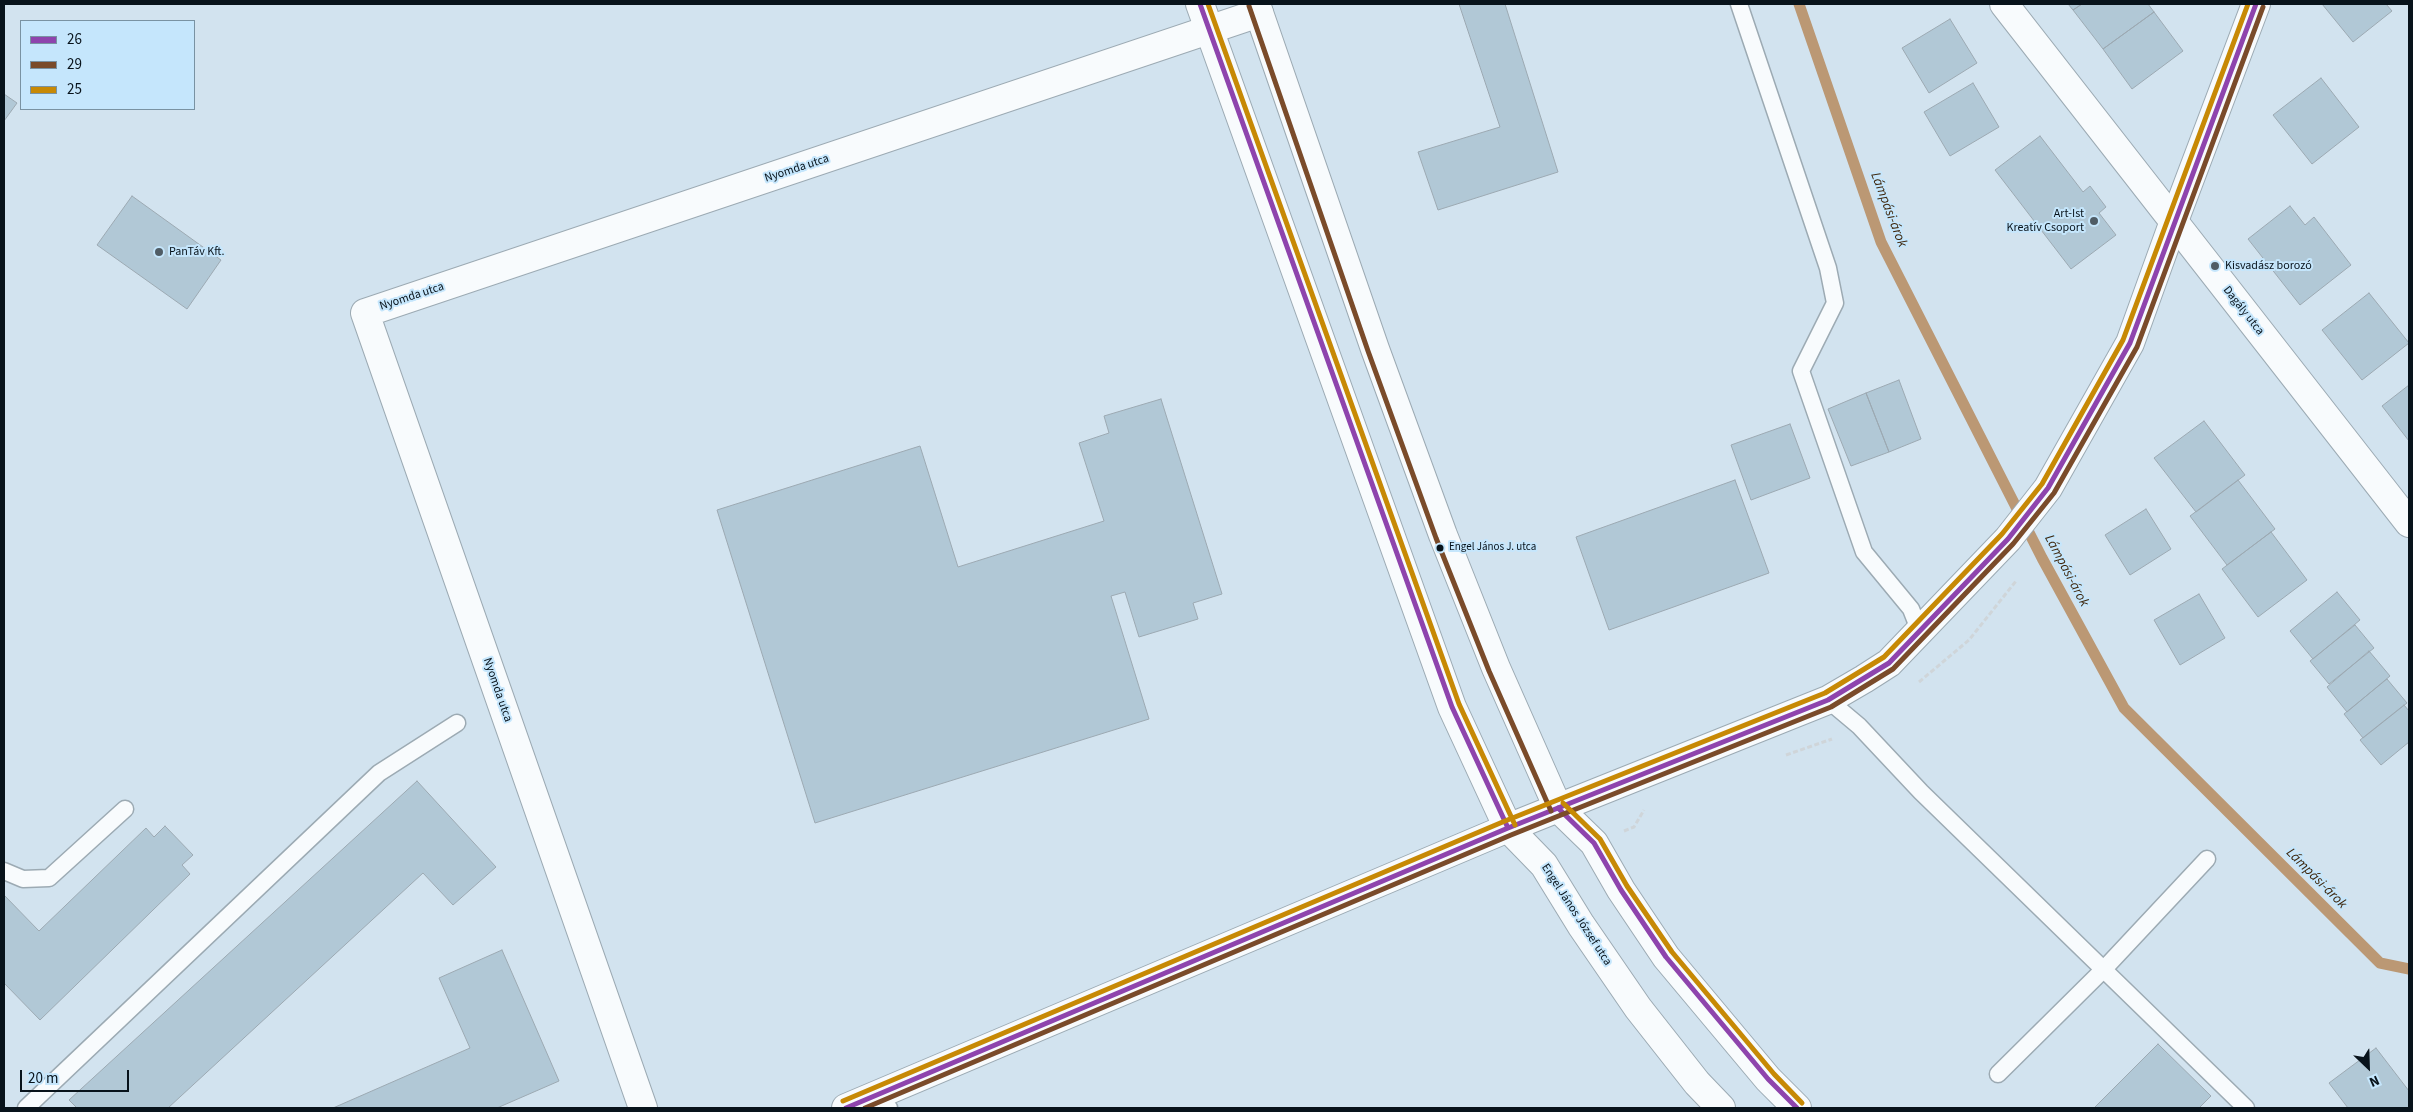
<!DOCTYPE html>
<html>
<head>
<meta charset="utf-8">
<style>
	body { margin:0 }
	#map { position:relative; width:2413px; height:1112px; overflow:hidden; background:#d2e3ef; font-family:"Source Sans 3",sans-serif }
	canvas { display:block }
	.frame { position:absolute; inset:0; border:5px solid #08131b; pointer-events:none }
	.legend { position:absolute; left:20px; top:20px; width:175px; height:90px; box-sizing:border-box; background:#c5e6fc; border:1px solid #7992a2; margin:0; padding:6px 9px; list-style:none; font-size:15px; color:#08131b }
	.legend li { display:flex; align-items:center; gap:10px; height:25px }
	.legend b { width:25px; border:1px solid #7992a2 }
	.north { position:absolute; left:2343px; top:1042px; width:50px; height:50px; -webkit-text-stroke:4px #c5e6fc; paint-order:stroke; rotate:156deg; font-size:14px; font-weight:700; line-height:20px; text-align:center; color:#08131b }
	.north::after { content:''; display:block; margin:auto; width:18px; height:22px; background:#08131b; clip-path:polygon(50% 0,100% 100%,50% 72%,0 100%) }
	.scale { position:absolute; left:20px; top:1070px; width:109px; height:22px; box-sizing:border-box; border:2px solid #08131b; border-top:0; padding-left:6px; font-size:15px; line-height:18px; white-space:nowrap; color:#08131b; -webkit-text-stroke:4px #c5e6fc; paint-order:stroke }
</style>
</head>
<body>
<div id="map">
<canvas width="2413" height="1112"></canvas>
<div class="frame"></div>
<ul class="legend">
<li><b style="height:6px;background:#8e44ad"></b>26</li>
<li><b style="height:6px;background:#7a4b2a"></b>29</li>
<li><b style="height:6px;background:#c78905"></b>25</li>
</ul>
<div class="north">N</div>
<div class="scale">20 m</div>
</div>
<script>
const context = document.querySelector('canvas').getContext('2d');
context.lineJoin = 'round';
function shape(rows) {
  const path = new Path2D();
  for (const r of rows) {
    path.moveTo(r[0], r[1]);
    for (let i = 2; i < r.length; i += 2) path.lineTo(r[i], r[i + 1]);
  }
  return path;
}
function stroke(path, color, width, dash) {
  context.strokeStyle = color;
  context.lineWidth = width;
  context.lineCap = dash ? 'butt' : 'round';
  context.setLineDash(dash || []);
  context.stroke(path);
}
function paint(path, color) {
  context.fillStyle = color;
  context.fill(path, 'evenodd');
}
function label(font, color, halo, rows, align = 'center') {
  context.font = font + ' "Source Sans 3",sans-serif';
  context.lineWidth = 4;
  context.setLineDash([]);
  context.textBaseline = 'middle';
  context.strokeStyle = halo;
  context.fillStyle = color;
  for (const [text, x, y, turn = 0] of rows) {
    context.save();
    context.translate(x, y);
    context.rotate((+turn || 0) * Math.PI / 180);
    context.textAlign = isNaN(turn) ? turn : align;
    if (halo) context.strokeText(text, 0, 0);
    context.fillText(text, 0, 0);
    context.restore();
  }
}
const stream = shape([
	[1799,4,1881,242,2042,558,2124,708,2380,963,2409,969]
]);
const building = shape([
	[1459,4,1505,4,1558,172,1438,210,1418,152,1500,127,1459,4],
	[2068,4,2082,4,2073,10,2068,4],
	[2082,4,2148,4,2154,12,2103,49,2073,10,2082,4],
	[2322,4,2386,4,2392,11,2353,42,2322,4],
	[2154,12,2183,51,2132,89,2103,49,2154,12],
	[1950,19,1977,63,1929,93,1902,48,1950,19],
	[2321,78,2359,127,2312,164,2273,115,2321,78],
	[1973,83,1999,127,1950,156,1924,112,1973,83],
	[4,94,17,103,4,121,4,94],
	[2040,136,2083,192,2090,186,2106,207,2099,213,2116,235,2071,269,1995,170,2040,136],
	[132,196,221,260,187,309,97,245,132,196],
	[2290,206,2305,225,2314,217,2351,265,2300,305,2248,239,2290,206],
	[2369,293,2409,343,2362,380,2322,330,2369,293],
	[1899,380,1921,439,1889,452,1866,393,1899,380],
	[2409,385,2409,441,2382,406,2409,385],
	[1866,393,1889,452,1851,466,1828,409,1866,393],
	[1161,399,1222,594,1193,603,1198,619,1139,637,1125,592,1111,596,1149,719,815,823,717,510,920,446,958,567,1104,521,1079,443,1109,433,1104,416,1161,399],
	[2204,421,2245,475,2196,512,2154,458,2204,421],
	[1790,424,1810,478,1751,500,1731,445,1790,424],
	[1735,480,1769,573,1609,630,1576,537,1735,480],
	[2238,480,2275,529,2227,565,2190,516,2238,480],
	[2146,509,2171,549,2130,575,2105,535,2146,509],
	[2271,532,2307,580,2258,617,2222,569,2271,532],
	[2337,592,2360,620,2313,659,2290,631,2337,592],
	[2199,594,2225,638,2180,665,2154,620,2199,594],
	[2355,625,2374,648,2329,684,2310,661,2355,625],
	[2369,651,2390,676,2347,712,2327,687,2369,651],
	[2387,679,2407,703,2363,738,2344,714,2387,679],
	[2404,705,2409,711,2409,742,2381,765,2360,740,2404,705],
	[417,781,496,867,453,905,423,873,168,1108,77,1108,69,1100,417,781],
	[165,826,193,855,182,865,190,874,40,1020,4,983,4,895,39,931,146,828,154,837,165,826],
	[502,950,559,1081,497,1108,333,1108,470,1048,439,978,502,950],
	[2158,1044,2211,1096,2199,1108,2094,1108,2158,1044],
	[2376,1048,2409,1091,2409,1108,2348,1108,2329,1083,2376,1048]
]);
const path = shape([
	[1919,682,1969,640,2016,581],
	[1786,755,1832,739],
	[1624,831,1634,827,1644,810]
]);
const lane = shape([
	[1739,4,1828,268,1835,303,1801,371,1864,552,1911,609,1920,632],
	[1828,700,1859,726,1921,792,2246,1108],
	[4,871,23,879,49,878,125,809],
	[1998,1074,2104,969,2207,859],
	[878,1095,889,1108],
	[26,1108,379,773,457,723]
]);
const street = shape([
	[2004,4,2409,523],
	[643,1108,365,313,1259,13],
	[846,1108,1508,828]
]);
const secondary = shape([
	[1200,4,1452,707,1508,828,1544,865,1581,925,1638,1008,1697,1083,1721,1108],
	[1256,4,1375,349,1443,535,1496,668,1558,808,1594,843,1621,890,1666,957,1768,1079,1797,1108],
	[1508,828,1828,700,1864,679,1889,663,2008,539,2048,488,2130,343,2174,221,2256,4]
]);
const bus1 = shape([
	[1200,4,1452,707,1508,828],
	[1558,808,1594,843,1621,890,1666,957,1768,1079,1797,1108],
	[846,1108,1508,828,1828,700,1889,663,2008,539,2048,488,2130,343,2256,4]
]);
const bus2 = shape([
	[1249,6,1368,351,1436,538,1489,671,1551,811],
	[865,1108,1511,835,1831,707,1893,669,2013,544,2054,493,2137,347,2263,7]
]);
const bus3 = shape([
	[1208,4,1459,704,1515,825],
	[1563,803,1600,839,1627,886,1672,952,1774,1074,1802,1103],
	[843,1101,1505,821,1825,693,1884,657,2002,534,2042,484,2123,340,2248,4]
]);
const markers = [
	[2094,221,5,"#4f5c65"],
	[159,252,5,"#4f5c65"],
	[2215,266,5,"#4f5c65"],
	[1440,548,4.5,"#08131b"]
];
const busNames = [
	["Engel János J. utca",1449,548]
];
const streetNames = [
	["Nyomda utca",797,169,-18],
	["Nyomda utca",412,297,-18],
	["Dagály utca",2243,311,52],
	["Nyomda utca",497,690,71],
	["Engel János József utca",1576,915,57]
];
const poiNames = [
	["Art-Ist",2084,214,"right"],
	["Kreatív Csoport",2084,228,"right"],
	["PanTáv Kft.",169,252],
	["Kisvadász borozó",2225,266]
];
const waterNames = [
	["Lámpási-árok",1888,210,69],
	["Lámpási-árok",2066,571,62],
	["Lámpási-árok",2316,879,45]
];
stroke(stream, '#bb9874', 11);
paint(building, '#b1c8d6');
stroke(building, '#9ca9b2', 1);
stroke(lane, '#9caab3', 19);
stroke(street, '#9caab3', 30);
stroke(secondary, '#9caab3', 30);
stroke(path, '#cfd5d9', 3, [5, 2.5]);
stroke(lane, '#f8fbfd', 16);
stroke(street, '#f8fbfd', 28);
stroke(secondary, '#f8fbfd', 28);
stroke(bus1, '#8e44ad', 5);
stroke(bus2, '#7a4b2a', 5);
stroke(bus3, '#c78905', 5);
for (const [x, y, r, color] of markers) {
  const dot = new Path2D();
  dot.arc(x, y, r, 0, 2 * Math.PI);
  context.fillStyle = color;
  context.fill(dot);
  stroke(dot, '#c5e6fc', 2);
}
label('11px', '#08131b', '#c5e6fc', busNames, 'left');
label('12px', '#08131b', '#c5e6fc', streetNames);
label('12px', '#08131b', '#c5e6fc', poiNames, 'left');
label('italic 14px', '#3f270d', '#c5e6fc', waterNames);
</script>
</body>
</html>
